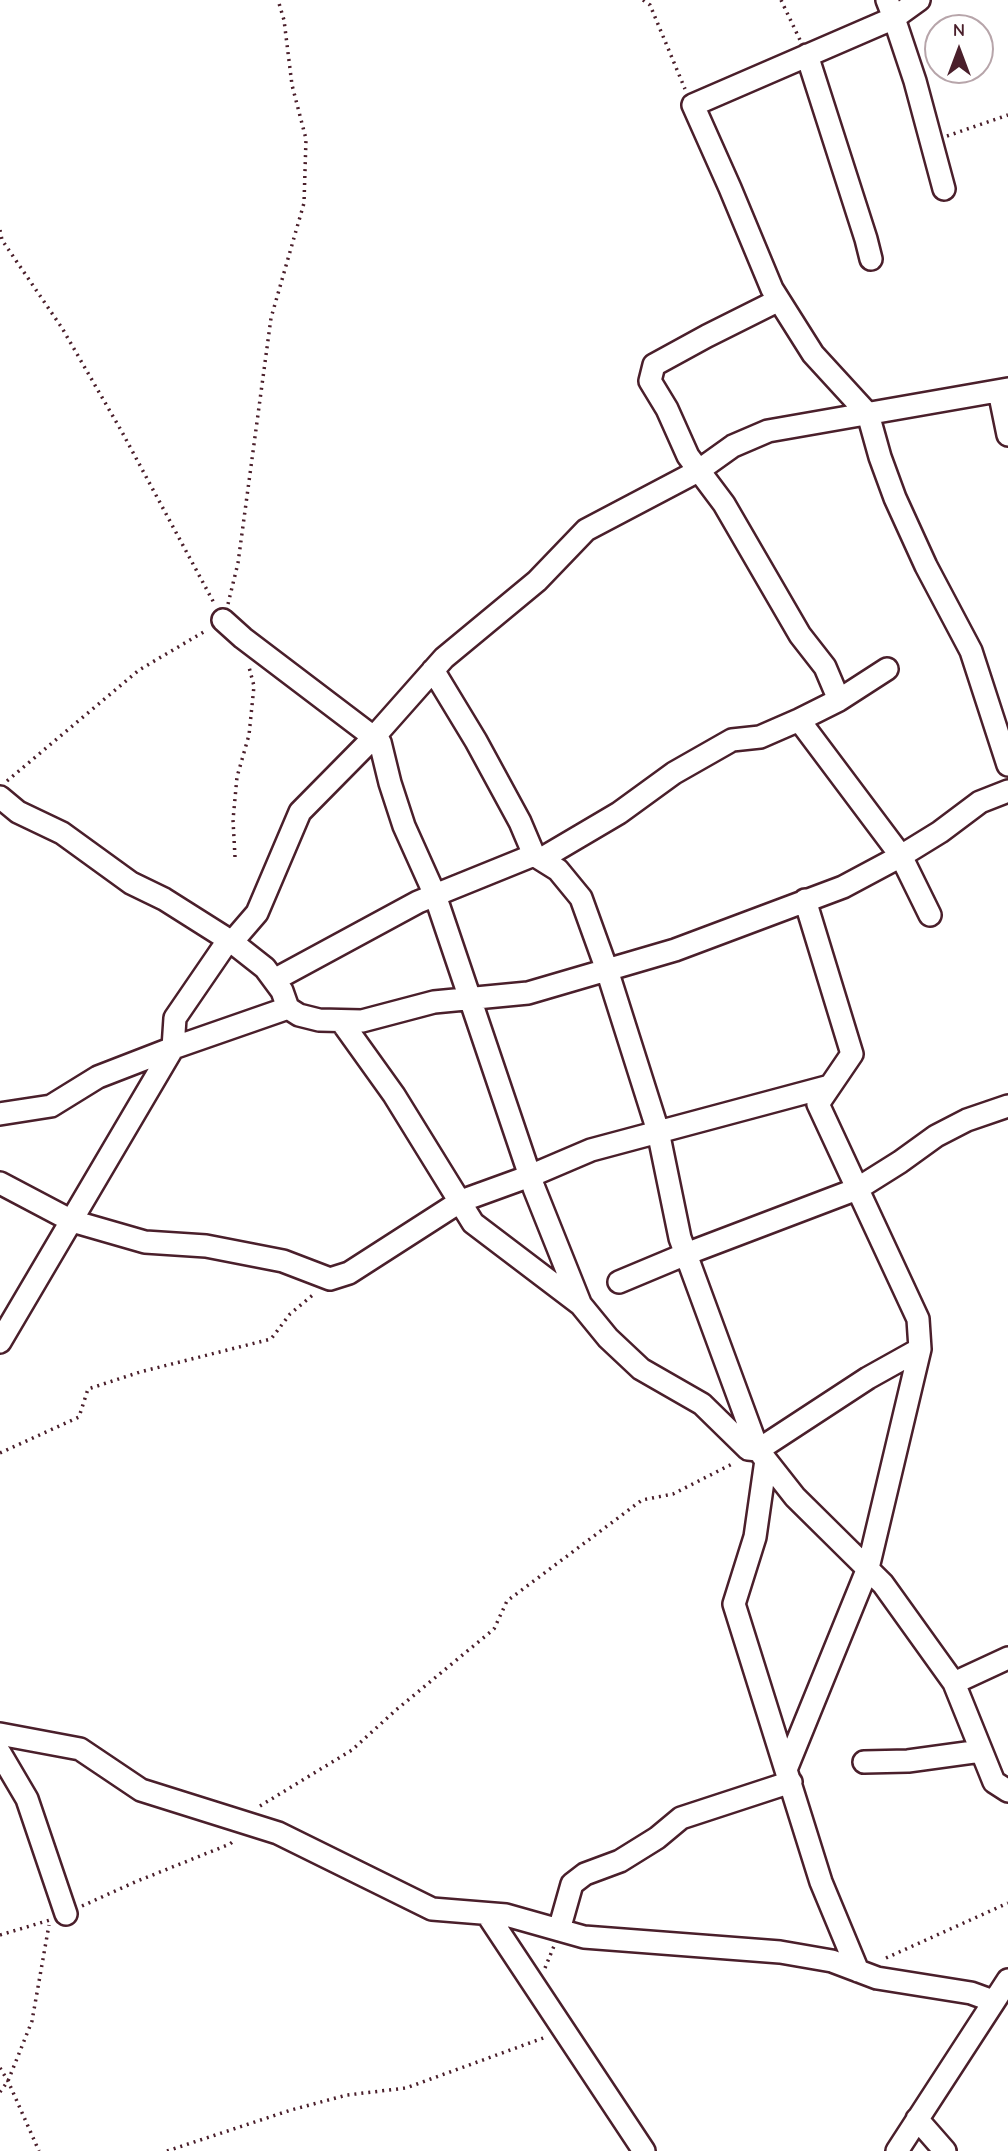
<!DOCTYPE html>
<html>
<head>
<meta charset="utf-8">
<style>
	body { margin:0 }
	#map { position:relative; width:1008px; height:2151px; overflow:hidden; background:#fff; font-family:"Comic Neue",sans-serif }
	canvas { display:block }
	.north { position:absolute; left:924px; top:14px; width:70px; height:70px; box-sizing:border-box; background:#fff; border:2px solid #b7a5aa; border-radius:50%; rotate:0deg; font-size:19px; font-weight:700; line-height:28px; text-align:center; color:#4a1f2b }
	.north::after { content:''; display:block; margin:auto; width:24px; height:32px; background:#4a1f2b; clip-path:polygon(50% 0,100% 100%,50% 72%,0 100%) }
</style>
</head>
<body>
<div id="map">
<canvas width="1008" height="2151"></canvas>
<div class="north">N</div>
</div>
<script>
const context = document.querySelector('canvas').getContext('2d');
context.lineJoin = 'round';
function shape(rows) {
  const path = new Path2D();
  for (const r of rows) {
    path.moveTo(r[0], r[1]);
    for (let i = 2; i < r.length; i += 2) path.lineTo(r[i], r[i + 1]);
  }
  return path;
}
function stroke(path, color, width, dash) {
  context.strokeStyle = color;
  context.lineWidth = width;
  context.lineCap = dash ? 'butt' : 'round';
  context.setLineDash(dash || []);
  context.stroke(path);
}
const path = shape([
	[643,0,650,5,685,89],
	[781,0,800,40],
	[947,136,1008,115],
	[0,230,2,240,62,328,122,432,214,603],
	[228,604,238,563,271,318,304,203,306,139,292,85,284,20,278,0],
	[7,781,139,670,207,630],
	[235,857,233,820,237,777,249,735,254,686,249,667],
	[0,1453,79,1417,88,1389,140,1372,271,1339,290,1314,314,1294],
	[260,1806,352,1750,396,1710,494,1629,507,1601,642,1500,673,1494,734,1463],
	[82,1906,135,1882,230,1844,235,1840],
	[0,1935,50,1920],
	[886,1958,1008,1903],
	[545,1968,554,1946],
	[0,2068,8,2081,39,2151],
	[0,2092,8,2081,32,2021,49,1925],
	[167,2151,291,2110,347,2095,406,2088,546,2037]
]);
const minor = shape([
	[887,0,894,18,693,105,730,188,772,289,813,354,868,414,880,457,895,498,926,566,971,651,1008,765],
	[919,0,894,18,915,81,944,189],
	[807,55,866,239,871,259],
	[999,391,1008,435],
	[223,620,243,638,380,742,390,783,404,826,435,895,534,1188,580,1303],
	[433,670,476,741,520,822,534,855],
	[839,700,887,669],
	[799,720,901,856,930,915],
	[0,797,18,812,62,833,131,883,164,899,232,942,265,968,282,991,288,1008,299,1015,319,1020,362,1021,434,1002,528,993,675,950,843,887,901,856,940,832,980,802,1008,791],
	[541,859,619,813,674,773,732,740,760,737,799,720,839,700,825,667,800,635,724,504,688,456,667,409,650,381,654,365,707,336,779,300],
	[274,980,418,902,534,855,558,870,581,898,607,970,658,1131,680,1238,758,1450,795,1497,883,1584,954,1683,994,1782,1008,1791],
	[341,1021,394,1095,473,1223,581,1305,608,1338,641,1369,702,1404,748,1449,758,1450,868,1378,920,1349],
	[0,1114,51,1106,98,1077,173,1048,175,1018,225,945,232,942,257,913,300,812,374,737,444,658,537,581,586,530,698,471,733,446,768,431,1008,389],
	[0,1183,72,1221,145,1242,206,1246,283,1261,330,1279,349,1273,461,1201,530,1176,591,1150,830,1086],
	[619,1282,686,1254,857,1189,900,1162,936,1136,967,1120,1008,1106],
	[0,1342,173,1048,288,1008],
	[766,1460,755,1537,734,1604,821,1882,858,1971],
	[954,1683,1008,1658],
	[0,1734,80,1749,141,1790,278,1833,432,1909,506,1915,584,1937,780,1952,832,1961,877,1978,971,1993,993,2001],
	[0,1753,27,1799,66,1914],
	[864,1762,908,1761,981,1751],
	[787,1767,868,1568,920,1349,918,1319,818,1104,852,1054,805,900],
	[487,1914,644,2151],
	[559,1930,572,1884,585,1874,620,1861,657,1838,681,1818,791,1782],
	[917,2119,945,2151],
	[897,2151,1008,1980]
]);
stroke(minor, '#4a1f2b', 26);
stroke(path, '#4a1f2b', 3.5, [2, 5]);
stroke(minor, '#fff', 21);
</script>
</body>
</html>
